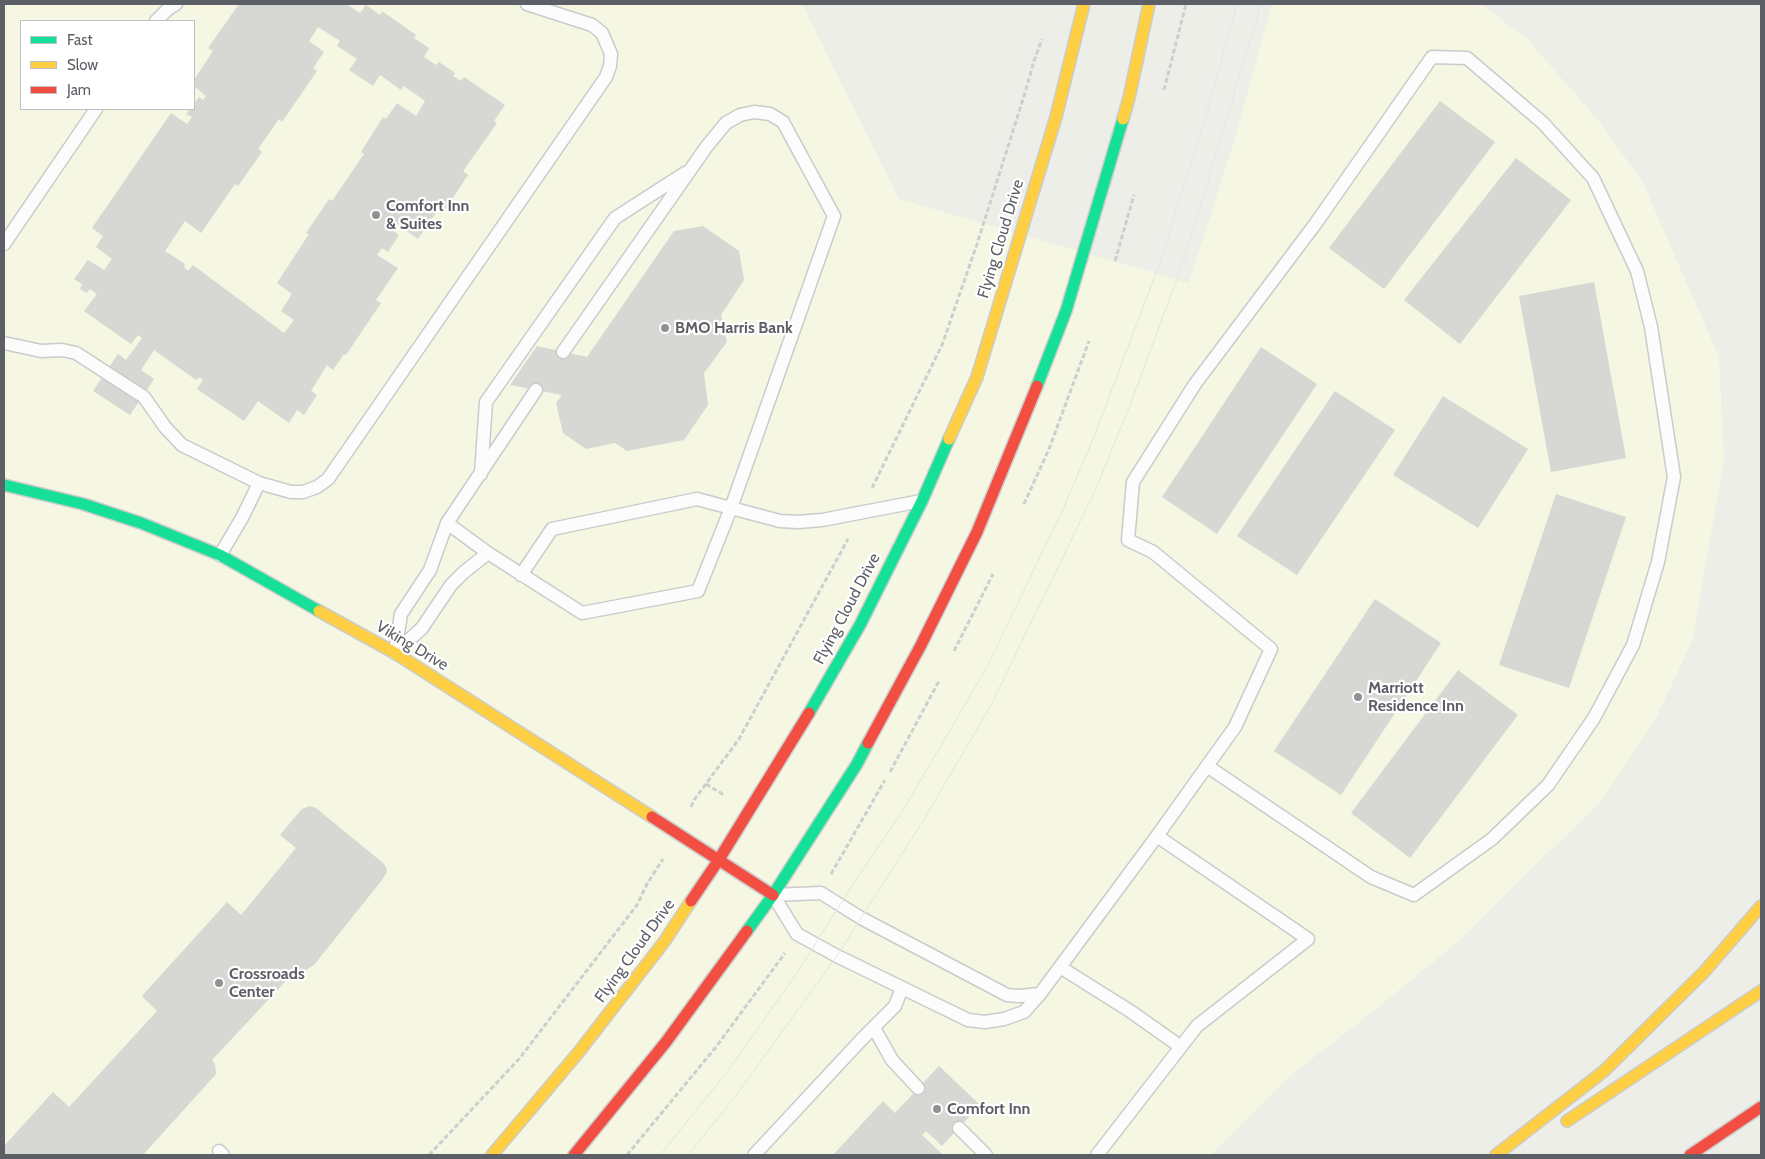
<!DOCTYPE html>
<html>
<head>
<meta charset="utf-8">
<style>
	body { margin:0 }
	#map { position:relative; width:1765px; height:1159px; overflow:hidden; background:#edeee8; font-family:Cabin,sans-serif }
	canvas { display:block }
	.frame { position:absolute; inset:0; border:5px solid #5d5f66; pointer-events:none }
	.legend { position:absolute; left:20px; top:20px; width:175px; height:90px; box-sizing:border-box; background:#fff; border:1px solid #bebfc2; margin:0; padding:6px 9px; list-style:none; font-size:15px; color:#5d5f66 }
	.legend li { display:flex; align-items:center; gap:10px; height:25px }
	.legend b { width:25px; border:1px solid #bebfc2 }
</style>
</head>
<body>
<div id="map">
<canvas width="1765" height="1159"></canvas>
<div class="frame"></div>
<ul class="legend">
<li><b style="height:6px;background:#16e098"></b>Fast</li>
<li><b style="height:6px;background:#ffcf43"></b>Slow</li>
<li><b style="height:6px;background:#f24e42"></b>Jam</li>
</ul>
</div>
<script>
const context = document.querySelector('canvas').getContext('2d');
context.lineJoin = 'round';
function paint(path, color) {
  context.fillStyle = color;
  context.fill(path, 'evenodd');
}
function shape(rows) {
  const path = new Path2D();
  for (const r of rows) {
    path.moveTo(r[0], r[1]);
    for (let i = 2; i < r.length; i += 2) path.lineTo(r[i], r[i + 1]);
  }
  return path;
}
function stroke(path, color, width, dash) {
  context.strokeStyle = color;
  context.lineWidth = width;
  context.lineCap = dash ? 'butt' : 'round';
  context.setLineDash(dash || []);
  context.stroke(path);
}
function label(font, color, halo, rows, align = 'center') {
  context.font = font + ' Cabin,sans-serif';
  context.lineWidth = 4.5;
  context.setLineDash([]);
  context.textBaseline = 'middle';
  context.strokeStyle = halo;
  context.fillStyle = color;
  for (const [text, x, y, turn = 0] of rows) {
    context.save();
    context.translate(x, y);
    context.rotate((+turn || 0) * Math.PI / 180);
    context.textAlign = isNaN(turn) ? turn : align;
    if (halo) context.strokeText(text, 0, 0);
    context.fillText(text, 0, 0);
    context.restore();
  }
}
const commercial = shape([
	[4,4,802,4,899,199,1189,283,1235,138,1272,4,1481,4,1528,40,1602,125,1643,183,1719,357,1724,458,1693,639,1656,718,1603,799,1453,946,1371,1013,1295,1072,1210,1155,4,1155],
	[21,21,194,21,194,109,21,109]
]);
const building = shape([
	[239,4,346,4,360,13,366,5,380,15,382,11,416,35,414,38,429,48,424,57,436,65,439,62,455,73,453,76,461,81,464,77,505,105,494,121,497,123,463,171,468,175,445,210,440,207,418,239,397,224,393,231,399,235,388,252,382,248,377,255,398,268,376,300,381,303,346,355,344,354,333,370,327,365,311,391,317,395,304,415,297,410,289,423,258,401,244,421,197,389,203,380,199,377,196,380,154,350,141,370,154,379,130,415,93,391,118,354,126,360,142,338,138,335,131,344,84,311,97,294,90,289,87,293,80,289,82,284,74,279,88,260,104,270,112,259,96,247,103,236,92,228,171,113,187,124,192,117,186,114,190,109,194,109,194,104,199,97,203,100,206,96,194,86,194,80,213,51,208,48],
	[318,27,340,41,337,46,357,59,349,70,373,86,380,75,401,90,404,86,425,101,416,116,397,103,386,119,383,117,361,152,364,154,332,201,329,199,306,233,309,234,277,283,292,294,281,311,294,320,284,333,193,265,188,271,184,267,185,264,165,251,185,221,201,233,235,184,238,186,262,152,258,149,279,119,282,122,317,71,313,68,324,52,309,41],
	[1440,101,1495,142,1384,289,1329,248],
	[1516,158,1571,200,1460,344,1404,300],
	[703,226,739,251,744,280,721,315,727,342,704,373,708,405,684,440,627,451,615,443,586,449,563,433,556,403,562,395,510,385,537,346,587,357,674,231],
	[1594,282,1626,458,1551,472,1519,296],
	[1261,347,1317,384,1217,534,1162,497],
	[1335,391,1395,430,1297,575,1237,536],
	[1443,396,1528,449,1478,528,1393,475],
	[1556,494,1626,517,1569,688,1499,665],
	[1375,599,1441,643,1341,795,1274,751],
	[1458,670,1518,715,1410,858,1351,813],
	[310,806,316,808,383,863,386,867,387,872,382,880,314,965,306,970,301,970,298,968,212,1060,215,1064,216,1074,143,1155,4,1155,4,1146,53,1092,69,1107,157,1011,142,996,227,902,241,915,296,848,280,835,302,809],
	[939,1066,980,1105,942,1146,926,1131,922,1135,943,1155,833,1155,883,1101,895,1113]
]);
const path = shape([
	[1164,90,1186,4],
	[1115,261,1134,195],
	[872,488,942,345,977,244,1025,93,1034,61,1042,39],
	[1024,504,1049,449,1089,341],
	[954,651,993,574],
	[890,772,939,681],
	[706,784,724,795],
	[691,807,694,800,739,739,848,539],
	[831,874,885,780],
	[429,1155,519,1059,637,905,647,884,663,859],
	[627,1155,716,1047,785,953]
]);
const lane = shape([
	[156,21,168,9,176,4],
	[4,244,96,109],
	[4,343,41,351,62,350,76,353,144,397,165,427,182,445,259,483],
	[481,474,486,402,615,218,685,173],
	[447,523,488,553,582,613,698,591,731,508,834,216,783,122,770,114,754,112,740,115,726,123,707,146,563,352],
	[220,555,242,518,259,483,291,492,303,492,317,487,328,479,606,77,610,66,611,54,602,33,592,25,527,4],
	[521,575,552,529,697,499,780,521,798,522,822,520,921,501],
	[395,653,401,614,430,570,447,523,536,390],
	[395,653,422,628,451,585,463,573,488,553],
	[1060,967,1130,1011,1181,1047],
	[1040,994,1019,996,1007,995,861,918,821,893,773,895,797,934,837,956,968,1020,985,1022,1004,1019,1024,1012,1040,994,1157,836,1207,766,1235,727,1271,649,1153,552,1128,540,1133,482,1195,384,1316,223,1432,57,1467,58,1543,123,1593,178,1637,271,1651,327,1674,477,1658,562,1633,645,1594,718,1548,785,1492,839,1414,895,1371,877,1207,766],
	[874,1028,892,1060,918,1088],
	[959,1128,986,1155],
	[219,1151,223,1155],
	[754,1155,862,1039,895,1006,902,988],
	[1097,1155,1197,1026,1308,939,1157,836]
]);
const fast = shape([
	[1037,386,1066,311,1123,119],
	[4,485,83,504,141,523,220,555,319,611],
	[809,713,860,625,922,501,949,439],
	[747,931,773,895,857,764,868,743]
]);
const slow = shape([
	[1123,119,1129,98,1149,4],
	[949,439,977,377,1056,117,1084,4],
	[319,611,395,653,652,817],
	[1567,1121,1761,991],
	[492,1155,578,1053,664,942,691,901],
	[1496,1155,1604,1071,1705,971,1761,906]
]);
const jam = shape([
	[868,743,921,645,977,532,1037,386],
	[652,817,773,895],
	[691,901,718,861,809,713],
	[574,1155,666,1042,747,931],
	[1690,1155,1761,1107]
]);
const tram = shape([
	[660,1155,727,1072,797,973,855,881,902,812,987,667,1063,509,1094,437,1126,352,1159,265,1179,202,1203,126,1237,4],
	[688,1155,734,1098,837,956,923,821,990,707,1093,495,1129,408,1184,260,1261,4]
]);
const markers = [
	[376,215,5,"#8f9194"],
	[665,328,5,"#8f9194"],
	[1358,697,5,"#8f9194"],
	[219,983,5,"#8f9194"],
	[937,1109,5,"#8f9194"]
];
const poiNames = [
	["Comfort Inn",386,206],
	["& Suites",386,224],
	["BMO Harris Bank",675,328],
	["Marriott",1368,688],
	["Residence Inn",1368,706],
	["Crossroads",229,974],
	["Center",229,992],
	["Comfort Inn",947,1109]
];
const streetNames = [
	["Flying Cloud Drive",1001,239,-73],
	["Flying Cloud Drive",847,609,-62],
	["Viking Drive",412,646,31],
	["Flying Cloud Drive",635,951,-54]
];
paint(commercial, '#f5f7e2');
paint(building, '#d7d7d3');
stroke(lane, '#cacbca', 15);
stroke(fast, '#cbcccb', 14);
stroke(slow, '#cbcccb', 14);
stroke(jam, '#cbcccb', 14);
stroke(path, '#cbd0ce', 3, [5, 2.5]);
stroke(lane, '#fcfcfc', 12);
stroke(fast, '#16e098', 11);
stroke(slow, '#ffcf43', 11);
stroke(jam, '#f24e42', 11);
stroke(tram, '#e4e5e4', 1);
for (const [x, y, r, color] of markers) {
  const dot = new Path2D();
  dot.arc(x, y, r, 0, 2 * Math.PI);
  context.fillStyle = color;
  context.fill(dot);
  stroke(dot, '#fff', 2);
}
label('bold 16px', '#5d5f66', '#fff', poiNames, 'left');
label('16px', '#5d5f66', '#fff', streetNames);
</script>
</body>
</html>
